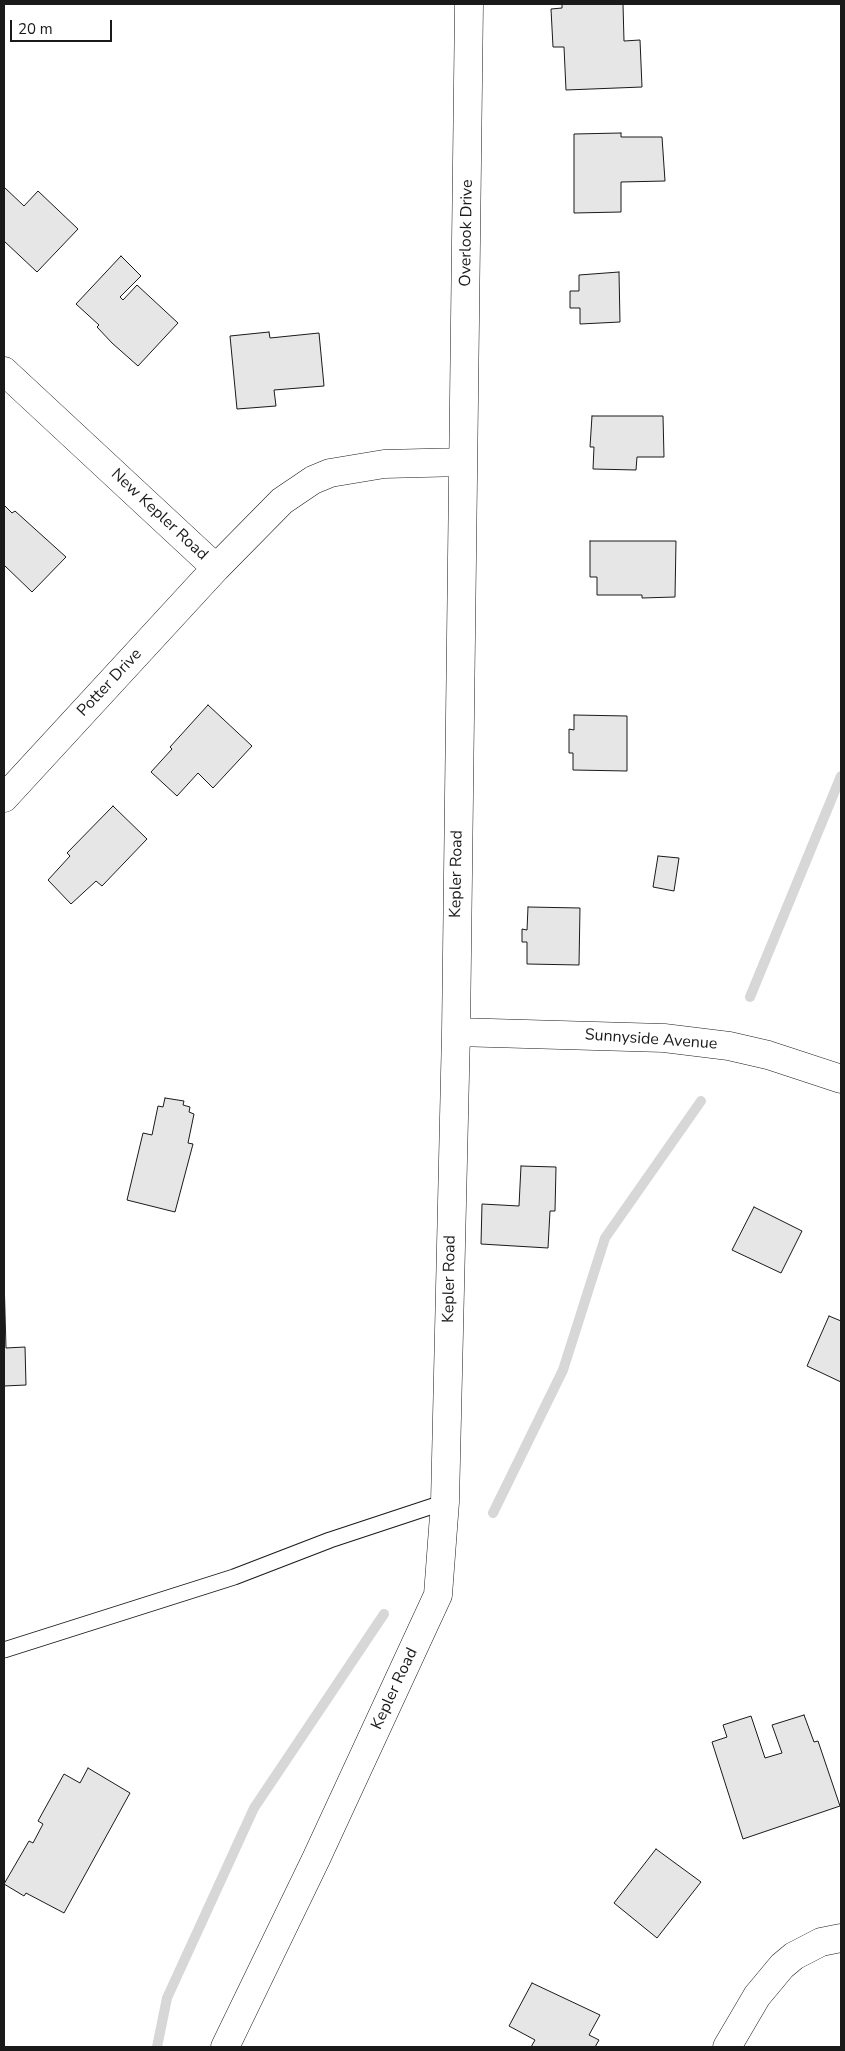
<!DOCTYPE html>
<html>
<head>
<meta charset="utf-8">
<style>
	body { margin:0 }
	#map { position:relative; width:845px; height:2051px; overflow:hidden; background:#fff; font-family:"Nunito Sans",sans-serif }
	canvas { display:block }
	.frame { position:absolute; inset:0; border:5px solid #1a1a1a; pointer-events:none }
	.scale { position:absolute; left:10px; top:20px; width:102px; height:22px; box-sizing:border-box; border:2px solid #1a1a1a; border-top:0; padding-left:6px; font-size:15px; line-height:18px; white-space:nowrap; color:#1a1a1a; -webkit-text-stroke:4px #fff; paint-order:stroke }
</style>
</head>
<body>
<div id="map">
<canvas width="845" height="2051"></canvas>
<div class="frame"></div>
<div class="scale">20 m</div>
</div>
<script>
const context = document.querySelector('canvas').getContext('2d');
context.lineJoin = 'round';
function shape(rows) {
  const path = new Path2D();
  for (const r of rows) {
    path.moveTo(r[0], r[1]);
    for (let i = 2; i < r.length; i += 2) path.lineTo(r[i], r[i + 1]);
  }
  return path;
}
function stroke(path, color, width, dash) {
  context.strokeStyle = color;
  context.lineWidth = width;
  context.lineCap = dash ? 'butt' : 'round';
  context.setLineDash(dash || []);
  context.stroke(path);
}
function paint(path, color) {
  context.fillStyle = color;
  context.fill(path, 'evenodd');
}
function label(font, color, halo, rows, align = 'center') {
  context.font = font + ' "Nunito Sans",sans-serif';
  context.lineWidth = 4;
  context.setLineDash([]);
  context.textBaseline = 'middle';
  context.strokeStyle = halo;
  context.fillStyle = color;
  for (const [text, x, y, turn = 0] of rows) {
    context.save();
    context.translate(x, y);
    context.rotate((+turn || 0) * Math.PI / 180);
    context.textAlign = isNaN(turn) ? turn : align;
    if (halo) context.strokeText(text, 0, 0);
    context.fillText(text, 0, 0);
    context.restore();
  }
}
const stream = shape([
	[750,997,841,776],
	[493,1513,563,1370,605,1238,701,1101],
	[157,2047,167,1998,254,1808,384,1614]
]);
const building = shape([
	[562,4,623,4,624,41,640,40,642,87,566,90,564,47,553,47,551,9,562,8,562,4],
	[621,133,621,137,662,137,665,181,621,182,621,212,574,213,574,134,621,133],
	[4,187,24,206,38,191,78,229,37,272,4,241,4,187],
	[121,256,141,276,120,297,123,300,137,285,178,323,138,366,112,343,97,327,99,325,76,304,121,256],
	[619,272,620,322,580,324,580,308,570,308,570,291,579,291,579,275,619,272],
	[269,332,270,338,319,333,324,386,274,390,276,406,237,409,230,336,269,332],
	[592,416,663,416,664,457,637,457,636,470,593,469,594,447,590,447,592,416],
	[4,505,12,513,15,511,66,557,32,592,4,565,4,505],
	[590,541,676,541,675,597,642,598,642,595,597,595,597,577,590,577,590,541],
	[208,705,252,746,213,788,198,773,177,796,151,772,172,749,170,747,208,705],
	[574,715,627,716,627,771,573,770,573,753,569,753,569,729,574,730,574,715],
	[113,806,147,839,102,886,96,881,71,904,48,880,70,856,67,853,113,806],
	[658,856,679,858,674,891,653,887,658,856],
	[528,907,580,908,579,965,527,964,527,942,522,942,522,929,527,930,528,907],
	[165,1098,184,1101,183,1105,190,1107,189,1112,194,1114,188,1143,193,1144,175,1212,127,1200,143,1133,152,1135,158,1106,163,1107,165,1098],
	[521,1166,556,1167,555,1211,550,1211,548,1248,481,1244,482,1204,519,1206,521,1166],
	[754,1207,802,1231,781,1273,732,1250,754,1207],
	[4,1277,6,1348,25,1347,26,1385,4,1386,4,1277],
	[829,1316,841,1321,841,1382,807,1366,829,1316],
	[804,1715,814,1742,818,1741,840,1806,743,1839,712,1742,727,1737,723,1725,751,1716,765,1758,782,1753,772,1725,804,1715],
	[88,1768,130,1793,64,1913,26,1893,24,1896,4,1884,29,1841,33,1843,43,1824,38,1821,64,1774,80,1783,88,1768],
	[656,1849,701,1882,657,1938,614,1903,656,1849],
	[532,1983,600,2015,589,2035,599,2040,595,2047,531,2047,535,2040,509,2026,532,1983]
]);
const lane = shape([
	[4,1650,234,1577,330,1540,445,1502]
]);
const street = shape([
	[4,371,216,568,282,501,313,480,330,473,384,464,463,462],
	[4,798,216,568],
	[456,1032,664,1038,729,1046,768,1055,841,1079],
	[225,2047,316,1859,438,1595,445,1502,456,1032,469,4],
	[727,2047,757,1996,782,1966,794,1956,821,1942,841,1938]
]);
const streetNames = [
	["Overlook Drive",467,233,-89],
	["New Kepler Road",159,515,43],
	["Potter Drive",110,683,-47],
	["Kepler Road",457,874,-89],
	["Sunnyside Avenue",651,1040,4],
	["Kepler Road",450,1279,-89],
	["Kepler Road",395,1689,-65]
];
stroke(stream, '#d7d7d7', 10);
paint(building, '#e6e6e6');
stroke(building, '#1a1a1a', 1);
stroke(lane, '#1a1a1a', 17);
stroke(street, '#1a1a1a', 29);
stroke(lane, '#fff', 15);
stroke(street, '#fff', 28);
label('16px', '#1a1a1a', '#fff', streetNames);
</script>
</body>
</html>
